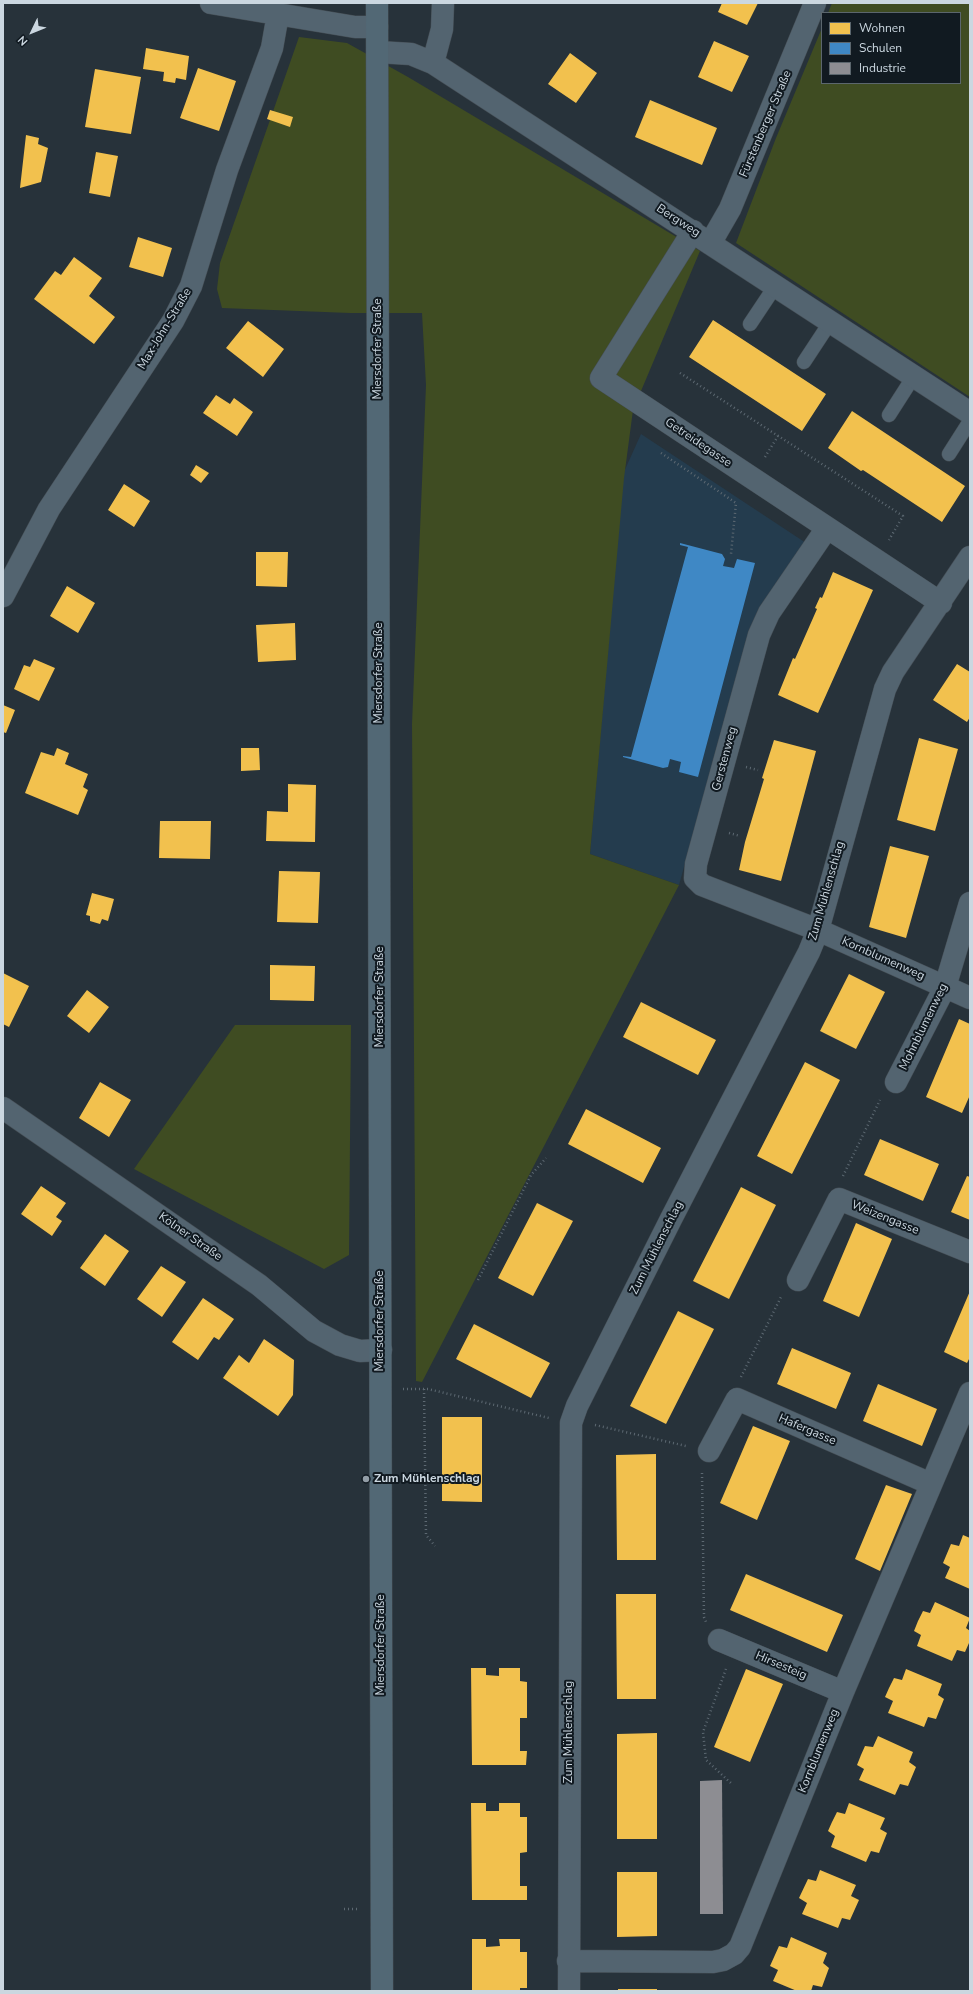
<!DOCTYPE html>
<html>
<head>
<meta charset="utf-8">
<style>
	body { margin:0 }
	#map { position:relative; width:973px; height:1994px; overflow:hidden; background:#27323a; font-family:"Nunito Sans",sans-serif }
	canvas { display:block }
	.frame { position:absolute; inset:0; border:4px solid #cbd7e0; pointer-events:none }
	.legend { position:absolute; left:821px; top:12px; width:140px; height:72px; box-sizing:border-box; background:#111a21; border:1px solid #5b666d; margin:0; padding:5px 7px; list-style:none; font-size:12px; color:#cbd7e0 }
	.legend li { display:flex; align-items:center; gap:8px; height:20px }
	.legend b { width:20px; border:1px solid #5b666d }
	.north { position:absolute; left:12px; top:12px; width:40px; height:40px; -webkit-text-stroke:3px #111a21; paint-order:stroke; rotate:227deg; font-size:11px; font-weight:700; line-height:16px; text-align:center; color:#cbd7e0 }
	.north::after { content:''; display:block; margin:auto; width:14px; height:18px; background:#cbd7e0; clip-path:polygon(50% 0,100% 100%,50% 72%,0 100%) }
</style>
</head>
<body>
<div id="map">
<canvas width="973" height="1994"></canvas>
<div class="frame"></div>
<ul class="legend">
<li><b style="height:11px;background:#f2c14e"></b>Wohnen</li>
<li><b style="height:11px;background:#3f88c5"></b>Schulen</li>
<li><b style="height:11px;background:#8d8d92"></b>Industrie</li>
</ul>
<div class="north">N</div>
</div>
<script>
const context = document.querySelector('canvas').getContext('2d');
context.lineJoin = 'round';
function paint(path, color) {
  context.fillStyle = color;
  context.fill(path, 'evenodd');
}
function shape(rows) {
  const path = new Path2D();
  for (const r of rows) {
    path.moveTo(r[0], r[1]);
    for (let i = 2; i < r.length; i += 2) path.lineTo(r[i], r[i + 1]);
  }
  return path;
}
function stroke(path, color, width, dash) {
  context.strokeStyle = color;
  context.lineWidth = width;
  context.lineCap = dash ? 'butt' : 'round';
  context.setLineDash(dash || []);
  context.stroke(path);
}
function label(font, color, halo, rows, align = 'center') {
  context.font = font + ' "Nunito Sans",sans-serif';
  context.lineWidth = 4;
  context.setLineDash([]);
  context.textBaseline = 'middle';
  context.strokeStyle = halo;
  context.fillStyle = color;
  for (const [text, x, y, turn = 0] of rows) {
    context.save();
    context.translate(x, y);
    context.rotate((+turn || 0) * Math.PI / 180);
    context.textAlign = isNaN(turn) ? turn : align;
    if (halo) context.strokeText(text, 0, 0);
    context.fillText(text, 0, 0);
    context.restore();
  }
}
const built = shape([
	[641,434,806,543,749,631,679,885,590,854,623,474]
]);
const green = shape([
	[832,3,970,3,970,397,736,243,776,138,822,28,822,83,960,83,960,13,828,13],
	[299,37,347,43,408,77,700,251,633,410,624,478,590,854,679,885,422,1382,416,1381,412,724,426,385,422,313,350,313,222,308,217,289,220,263],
	[235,1025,351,1025,349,1255,324,1269,134,1169]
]);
const homes = shape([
	[722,3,758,3,747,25,718,12],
	[714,41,749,56,732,92,698,77],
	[146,48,189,56,186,80,176,78,175,83,163,81,164,72,143,69],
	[570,53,597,73,576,103,548,84],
	[198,68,236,81,219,131,180,118],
	[95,69,141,77,131,134,85,127],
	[650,100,717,128,702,165,635,137],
	[270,110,293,117,290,127,267,119],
	[26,135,39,138,38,144,48,148,41,182,20,188],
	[96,152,118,156,110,197,89,193],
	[138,237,172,248,163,277,129,267],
	[74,257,102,278,89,296,115,317,94,344,34,299,55,271,61,275],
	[713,320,826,394,802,431,689,357],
	[248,321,284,349,263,377,226,348],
	[216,395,230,404,234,398,253,412,237,436,203,413],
	[852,411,965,486,942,522,863,470,861,471,828,448],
	[196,465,209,473,201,483,190,475],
	[124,484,150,501,134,527,108,510],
	[256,552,288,552,287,587,256,586],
	[833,572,873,590,818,713,778,695,793,658,795,659,817,609,815,608,820,597,822,598],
	[67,586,95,603,78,633,50,616],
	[295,623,296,660,258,662,256,625],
	[34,659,55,668,39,701,14,689,24,665,30,667],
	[957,664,970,672,970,717,967,722,933,700],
	[3,705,15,710,6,733,3,732],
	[919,738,958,749,935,831,897,820],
	[774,740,816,751,781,881,739,870,745,842,764,779,762,778],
	[57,748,69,753,65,764,88,774,83,787,88,790,78,815,25,793,41,752,54,756],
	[241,748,259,748,260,770,241,771],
	[288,784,316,785,315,842,266,841,267,811,288,812],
	[160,821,211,821,210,859,159,858],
	[890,846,929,856,906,938,869,927],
	[279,871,320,872,318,923,277,922],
	[92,893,114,899,108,921,102,919,100,924,90,921,90,916,86,915],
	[270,965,315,966,314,1001,270,1000],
	[3,973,29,986,9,1027,3,1024],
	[849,974,885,992,856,1049,820,1031],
	[87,990,109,1007,89,1033,67,1016],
	[641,1002,716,1040,698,1075,623,1037],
	[959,1019,970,1024,970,1095,962,1113,926,1097],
	[805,1062,840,1080,792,1174,757,1156],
	[100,1082,131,1100,109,1137,79,1118],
	[586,1109,661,1148,643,1183,568,1144],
	[880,1139,939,1164,923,1201,864,1175],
	[967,1176,970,1177,970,1220,951,1212],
	[41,1186,66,1203,56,1217,62,1221,52,1236,21,1214],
	[741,1187,776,1205,729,1299,693,1281],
	[537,1203,573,1221,533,1296,498,1278],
	[856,1223,892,1239,859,1317,823,1301],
	[105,1234,129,1251,105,1286,80,1268],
	[161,1266,186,1282,162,1317,137,1299],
	[970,1291,970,1357,967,1363,944,1352],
	[203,1298,234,1319,219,1340,214,1337,198,1360,172,1342],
	[678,1311,714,1329,666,1424,630,1406],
	[474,1324,550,1363,531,1398,456,1359],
	[264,1339,294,1360,293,1395,278,1416,223,1378,239,1355,249,1363],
	[792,1348,851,1373,836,1409,777,1384],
	[878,1384,937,1409,922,1446,863,1421],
	[442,1417,482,1417,482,1502,442,1501],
	[753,1426,790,1441,757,1520,720,1503],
	[656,1454,656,1560,617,1560,616,1455],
	[886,1485,912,1494,880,1571,855,1559],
	[963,1535,970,1538,970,1589,945,1578,950,1567,943,1563,951,1544,959,1546],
	[746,1574,843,1615,827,1652,730,1610],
	[616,1594,656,1594,656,1699,617,1699],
	[935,1602,970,1618,966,1628,970,1631,969,1643,965,1652,957,1650,952,1661,917,1646,921,1635,914,1631,918,1621,923,1611,930,1613],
	[471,1668,486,1668,486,1675,499,1676,499,1668,520,1668,520,1681,527,1682,527,1718,520,1718,520,1751,527,1751,526,1765,472,1765],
	[746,1669,783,1684,750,1762,714,1747],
	[906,1669,942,1684,938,1695,944,1699,936,1719,928,1717,924,1727,888,1713,893,1701,885,1697,889,1688,894,1678,902,1680],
	[657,1733,657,1839,617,1839,617,1734],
	[878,1736,913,1752,909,1762,916,1767,908,1786,900,1784,895,1795,859,1780,864,1769,857,1765,861,1755,865,1746,873,1747],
	[471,1803,486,1803,486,1811,499,1811,499,1803,520,1803,520,1817,527,1817,527,1852,520,1853,520,1886,527,1886,527,1900,472,1900],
	[849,1803,885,1818,880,1829,887,1833,879,1853,871,1851,866,1862,831,1847,835,1836,828,1831,832,1822,837,1812,845,1814],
	[820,1870,856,1885,851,1896,859,1900,850,1920,842,1918,838,1928,802,1914,807,1903,799,1898,808,1879,816,1881],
	[617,1872,657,1872,657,1936,617,1937],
	[791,1937,827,1953,823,1963,829,1968,822,1987,813,1985,811,1991,797,1991,773,1981,778,1970,770,1966,779,1946,787,1948],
	[472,1939,486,1939,486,1947,500,1946,499,1939,520,1939,520,1952,527,1952,527,1988,520,1988,520,1991,472,1991],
	[618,1989,657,1989,657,1991,618,1991]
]);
const schools = shape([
	[680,543,722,554,725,559,723,566,734,568,737,559,755,563,698,777,679,772,681,762,670,759,668,767,663,768,623,757,623,756,631,757,688,547,680,545]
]);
const industry = shape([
	[722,1780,723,1914,700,1914,700,1781]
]);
const path = shape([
	[680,373,903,516,889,540],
	[661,453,736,503,731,554],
	[765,457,778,436],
	[746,767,758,770],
	[729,833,740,836],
	[843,1176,880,1100],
	[478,1280,531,1175,546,1158],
	[741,1377,781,1297],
	[403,1389,428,1389,549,1418],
	[424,1389,426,1535,435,1546],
	[595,1425,686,1446],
	[702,1473,704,1617,706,1622],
	[726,1669,703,1732,706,1760,733,1785],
	[344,1909,359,1909]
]);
const lane = shape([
	[750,324,776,285],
	[804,362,831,321],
	[889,415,914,376],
	[949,454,970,421]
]);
const street = shape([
	[211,3,355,27,377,27],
	[378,52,411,54,433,63,970,413],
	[433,63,442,29,443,3],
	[693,231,601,378,941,603],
	[711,242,730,209,815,3],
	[827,528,769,613,759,635,696,864,695,878,702,885,818,930,970,998],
	[3,596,49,509,173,321,191,286,227,170,272,48,278,14],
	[896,1082,945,987,970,903],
	[3,1108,259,1285,314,1331,340,1345,360,1351,381,1350],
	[798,1280,839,1199,970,1252],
	[709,1451,737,1399,931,1484],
	[719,1640,843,1692],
	[568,1961,713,1962,723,1960,734,1954,740,1947,843,1692,970,1393],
	[569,1991,571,1423,577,1406,671,1219,809,952,818,930,885,689,893,672,970,557]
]);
const secondary = shape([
	[377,3,382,1991]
]);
const markers = [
	[366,1479,4,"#929da6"]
];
const streetNames = [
	["Fürstenberger Straße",766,124,-67],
	["Bergweg",678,221,33],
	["Max-John-Straße",165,329,-59],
	["Miersdorfer Straße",378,349,-90],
	["Getreidegasse",698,443,34],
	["Miersdorfer Straße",379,673,-90],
	["Gerstenweg",725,759,-75],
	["Zum Mühlenschlag",827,891,-74],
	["Kornblumenweg",883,959,24],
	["Miersdorfer Straße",380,997,-90],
	["Mohnblumenweg",924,1027,-64],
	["Weizengasse",885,1218,22],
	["Kölner Straße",190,1237,35],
	["Zum Mühlenschlag",657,1248,-63],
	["Miersdorfer Straße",380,1321,-90],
	["Hafergasse",807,1430,23],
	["Miersdorfer Straße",381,1645,-90],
	["Hirsesteig",781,1666,23],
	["Zum Mühlenschlag",569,1732,-90],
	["Kornblumenweg",819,1751,-68]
];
const poiNames = [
	["Zum Mühlenschlag",374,1479]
];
paint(built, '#243c4e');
paint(green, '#3f4c22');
paint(homes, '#f2c14e');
paint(schools, '#3f88c5');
paint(industry, '#8d8d92');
stroke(lane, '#464f56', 15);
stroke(street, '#464f56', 23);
stroke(secondary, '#464f56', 23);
stroke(path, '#5d6972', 2.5, [1, 3]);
stroke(lane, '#536470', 14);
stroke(street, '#536470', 22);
stroke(secondary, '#526875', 22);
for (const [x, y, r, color] of markers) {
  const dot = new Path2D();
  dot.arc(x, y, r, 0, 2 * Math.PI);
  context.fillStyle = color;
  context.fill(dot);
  stroke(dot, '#111a21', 1.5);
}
label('12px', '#cbd7e0', '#111a21', streetNames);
label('bold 12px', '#cbd7e0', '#111a21', poiNames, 'left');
</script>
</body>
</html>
